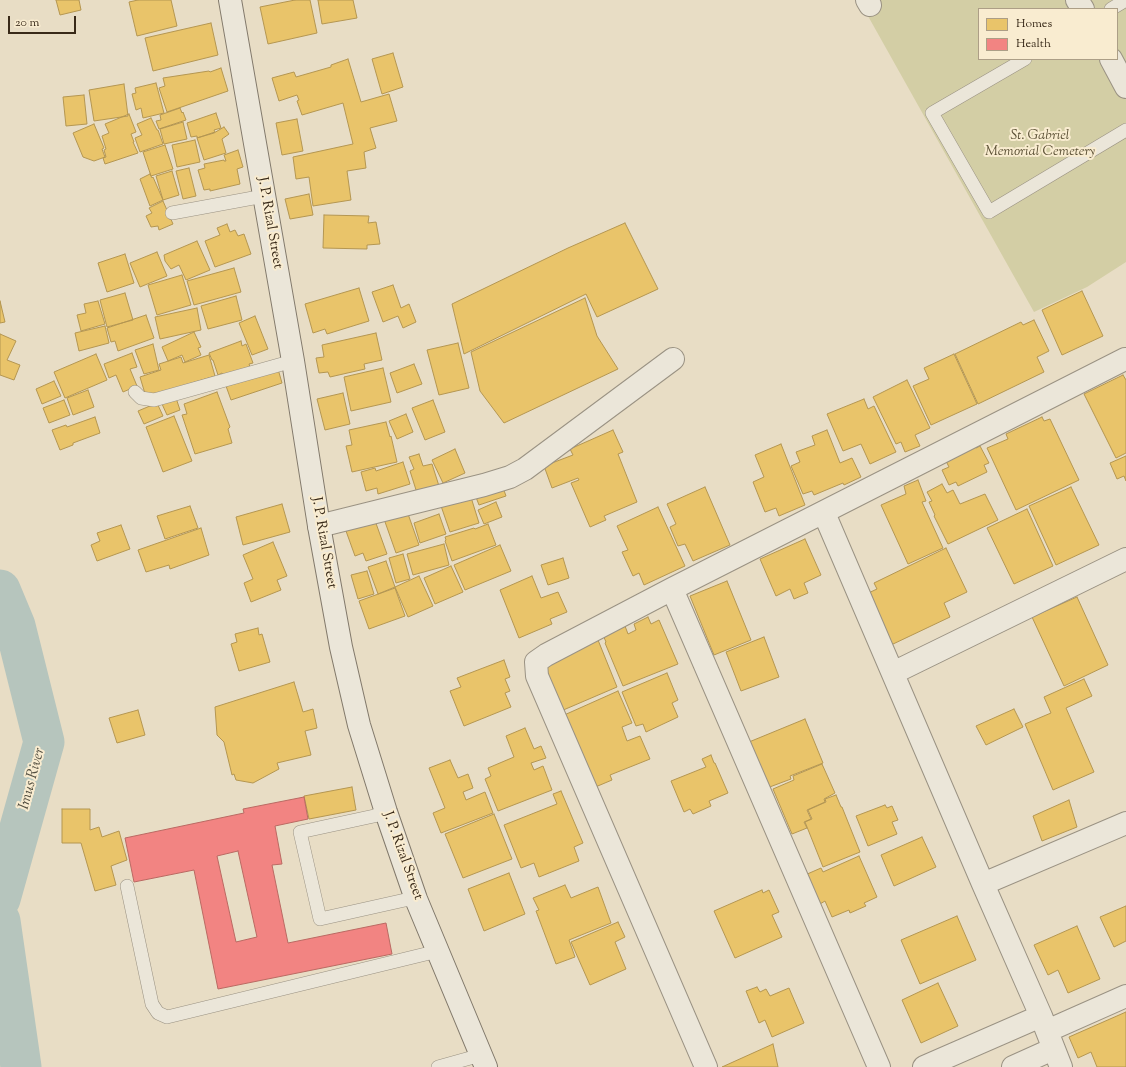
<!DOCTYPE html>
<html>
<head>
<meta charset="utf-8">
<style>
	body { margin:0 }
	#map { position:relative; width:1126px; height:1067px; overflow:hidden; background:#e8ddc5; font-family:"Sorts Mill Goudy",serif }
	canvas { display:block }
	.legend { position:absolute; left:978px; top:8px; width:140px; height:52px; box-sizing:border-box; background:#f9ecd0; border:1px solid #ac9e86; margin:0; padding:5px 7px; list-style:none; font-size:12px; color:#382918 }
	.legend li { display:flex; align-items:center; gap:8px; height:20px }
	.legend b { width:20px; border:1px solid #ac9e86 }
	.scale { position:absolute; left:8px; top:16px; width:68px; height:18px; box-sizing:border-box; border:2px solid #382918; border-top:0; padding-left:5px; font-size:12px; line-height:14px; white-space:nowrap; color:#382918; -webkit-text-stroke:3px #f9ecd0; paint-order:stroke }
</style>
</head>
<body>
<div id="map">
<canvas width="1126" height="1067"></canvas>
<ul class="legend">
<li><b style="height:11px;background:#e9c46a"></b>Homes</li>
<li><b style="height:11px;background:#f28482"></b>Health</li>
</ul>
<div class="scale">20 m</div>
</div>
<script>
const context = document.querySelector('canvas').getContext('2d');
context.lineJoin = 'round';
function paint(path, color) {
  context.fillStyle = color;
  context.fill(path, 'evenodd');
}
function shape(rows) {
  const path = new Path2D();
  for (const r of rows) {
    path.moveTo(r[0], r[1]);
    for (let i = 2; i < r.length; i += 2) path.lineTo(r[i], r[i + 1]);
  }
  return path;
}
function stroke(path, color, width, dash) {
  context.strokeStyle = color;
  context.lineWidth = width;
  context.lineCap = dash ? 'butt' : 'round';
  context.setLineDash(dash || []);
  context.stroke(path);
}
function label(font, color, halo, rows, align = 'center') {
  context.font = font + ' "Sorts Mill Goudy",serif';
  context.lineWidth = 4;
  context.setLineDash([]);
  context.textBaseline = 'middle';
  context.strokeStyle = halo;
  context.fillStyle = color;
  for (const [text, x, y, turn = 0] of rows) {
    context.save();
    context.translate(x, y);
    context.rotate((+turn || 0) * Math.PI / 180);
    context.textAlign = isNaN(turn) ? turn : align;
    if (halo) context.strokeText(text, 0, 0);
    context.fillText(text, 0, 0);
    context.restore();
  }
}
const green = shape([
	[859,0,1126,0,1126,262,1087,287,1034,312],
	[979,9,1117,9,1117,59,979,59]
]);
const homes = shape([
	[56,0,79,0,81,10,60,15,56,0],
	[138,0,171,0,177,26,137,36,129,2,138,0],
	[295,0,310,0,317,33,268,44,260,7,295,0],
	[318,0,353,0,357,18,322,24,318,0],
	[211,23,218,55,153,71,145,38,211,23],
	[393,53,403,87,382,94,372,59,393,53],
	[348,59,361,102,389,94,397,121,370,128,376,148,364,152,366,168,347,171,351,200,313,206,309,177,296,179,293,157,353,144,343,103,302,115,297,101,299,100,297,95,279,101,272,78,294,72,296,77,331,67,331,65,348,59],
	[221,68,228,91,167,112,159,88,165,86,163,78,209,71,210,72,221,68],
	[156,83,164,113,143,118,141,108,136,110,132,94,136,93,135,88,156,83],
	[124,84,128,116,94,121,89,90,124,84],
	[84,95,87,124,66,126,63,97,84,95],
	[180,108,182,113,183,112,186,120,159,129,156,121,161,120,160,115,180,108],
	[216,113,221,128,214,130,215,132,197,138,197,136,191,137,187,123,216,113],
	[129,114,136,132,131,134,134,142,133,142,138,153,105,164,103,158,106,157,104,150,106,149,102,136,109,133,105,124,129,114],
	[151,118,157,130,158,130,163,144,140,152,135,138,142,135,137,124,151,118],
	[297,119,303,151,282,155,276,123,297,119],
	[183,122,187,139,164,144,160,129,183,122],
	[94,124,104,148,102,149,105,157,94,161,83,157,73,133,94,124],
	[224,127,229,134,222,139,226,153,204,160,197,138,214,133,224,127],
	[195,140,200,162,177,167,172,145,195,140],
	[165,145,173,169,151,176,143,152,165,145],
	[238,150,243,167,237,169,240,184,210,191,210,189,204,190,198,170,205,168,204,164,224,160,224,161,226,161,224,155,238,150],
	[189,168,196,196,183,199,176,171,189,168],
	[172,171,179,195,163,200,156,176,172,171],
	[150,174,152,178,153,177,163,200,150,206,140,179,150,174],
	[309,194,313,215,290,219,285,199,309,194],
	[163,201,173,224,159,230,158,226,151,227,146,216,152,213,149,208,163,201],
	[324,215,369,216,368,223,376,222,380,244,367,245,367,249,323,248,324,215],
	[625,223,658,289,597,317,586,294,464,354,452,304,568,248,625,223],
	[227,224,230,232,235,230,238,236,244,234,251,254,215,267,205,241,220,235,217,228,227,224],
	[197,241,210,270,186,280,179,265,171,269,165,261,164,255,197,241],
	[157,252,167,276,140,287,130,263,157,252],
	[125,254,134,283,107,292,98,263,125,254],
	[234,268,241,292,194,305,187,281,234,268],
	[182,275,191,305,157,315,148,285,182,275],
	[393,285,401,308,409,304,416,322,403,328,398,316,383,322,372,292,393,285],
	[359,288,369,321,327,334,325,329,313,333,305,304,359,288],
	[1082,291,1103,336,1062,355,1042,310,1082,291],
	[125,293,133,320,107,327,100,300,125,293],
	[236,296,242,320,208,329,201,306,236,296],
	[585,298,597,336,618,369,504,423,480,391,471,352,585,298],
	[0,301,5,322,0,323,0,301],
	[98,301,105,324,81,331,77,315,86,313,84,304,98,301],
	[197,308,201,330,160,339,155,317,197,308],
	[146,315,154,338,118,351,115,341,111,342,107,328,146,315],
	[255,316,268,349,252,355,239,323,255,316],
	[1034,320,1049,351,1037,357,1044,372,978,404,955,354,1021,322,1023,325,1034,320],
	[105,326,109,343,79,351,75,333,105,326],
	[194,332,201,347,198,348,201,355,185,362,182,355,168,361,162,347,194,332],
	[376,333,382,360,364,364,365,369,330,377,328,372,319,373,316,358,324,357,322,345,376,333],
	[0,334,16,341,7,360,20,365,14,380,0,375,0,334],
	[241,341,242,346,246,344,253,363,249,364,250,367,223,375,222,373,218,375,213,360,212,360,209,353,241,341],
	[458,343,469,388,439,395,427,350,458,343],
	[153,344,159,370,144,374,135,350,153,344],
	[132,353,137,367,130,369,137,386,123,392,116,375,109,378,104,364,132,353],
	[96,354,107,380,65,398,54,372,96,354],
	[954,354,977,404,931,425,913,386,929,379,924,368,954,354],
	[209,355,215,376,146,397,140,377,161,370,159,364,181,357,183,363,209,355],
	[414,364,422,384,397,393,390,373,414,364],
	[383,368,391,402,351,411,344,377,383,368],
	[278,369,282,383,231,400,226,386,278,369],
	[1123,375,1126,380,1126,453,1116,458,1084,394,1123,375],
	[907,380,930,428,915,435,920,446,905,452,901,442,896,444,873,397,907,380],
	[54,381,61,396,42,404,36,389,54,381],
	[88,390,94,407,73,415,67,398,88,390],
	[217,392,230,427,228,429,232,443,195,454,182,415,187,414,184,404,217,392],
	[343,393,350,424,325,430,317,399,343,393],
	[176,398,180,410,167,415,162,404,176,398],
	[864,399,868,409,874,406,896,452,870,464,861,444,843,451,827,414,864,399],
	[64,400,70,415,49,423,43,408,64,400],
	[433,400,445,432,425,440,412,408,433,400],
	[157,403,163,416,144,424,138,411,157,403],
	[406,414,413,432,397,439,389,421,406,414],
	[174,416,192,461,163,472,146,427,174,416],
	[95,417,100,433,73,443,73,445,60,450,52,430,66,425,67,427,95,417],
	[1042,417,1044,421,1050,419,1079,480,1016,510,987,448,1008,439,1006,434,1042,417],
	[386,422,390,437,391,436,397,462,352,472,346,446,352,445,349,430,386,422],
	[613,430,623,452,618,454,637,502,604,516,606,520,590,527,571,483,579,480,578,478,552,488,544,466,573,455,570,449,613,430],
	[827,430,840,463,852,458,861,477,844,485,843,483,814,495,812,491,803,494,791,466,800,462,796,452,815,445,812,436,827,430],
	[781,444,805,505,779,516,776,508,765,512,753,482,764,477,755,455,781,444],
	[975,445,976,448,980,446,989,463,984,465,987,472,958,486,956,482,949,485,942,470,949,467,945,459,975,445],
	[455,449,465,473,443,483,432,460,455,449],
	[419,454,423,466,432,464,439,486,417,493,410,471,414,469,409,457,419,454],
	[1126,456,1126,481,1124,476,1117,479,1110,463,1126,456],
	[403,462,410,484,378,494,377,488,366,491,361,472,375,468,376,471,403,462],
	[918,480,926,501,922,502,943,548,908,564,881,505,906,494,904,486,918,480],
	[501,482,506,496,479,505,474,492,501,482],
	[942,484,947,493,953,490,960,504,985,494,998,520,948,544,934,516,935,515,929,502,932,501,927,492,942,484],
	[705,487,730,545,693,561,685,544,678,546,670,527,676,524,667,504,705,487],
	[1071,487,1099,545,1056,565,1029,506,1071,487],
	[470,494,479,523,450,532,440,503,470,494],
	[496,502,502,517,484,524,478,510,496,502],
	[282,504,290,532,243,545,236,517,282,504],
	[190,506,198,528,165,539,157,516,190,506],
	[658,507,685,566,644,585,639,573,633,576,622,552,628,550,617,526,658,507],
	[1027,509,1053,566,1014,584,987,528,1027,509],
	[407,511,419,545,396,553,384,519,407,511],
	[439,514,446,534,420,543,414,523,439,514],
	[373,515,387,554,366,561,363,553,355,556,346,531,354,528,373,515],
	[488,524,496,545,452,561,445,541,446,540,445,537,474,528,475,529,488,524],
	[121,525,130,549,97,561,91,545,100,541,97,533,121,525],
	[201,528,209,555,170,569,169,565,146,572,138,550,201,528],
	[805,539,821,575,804,583,808,593,794,599,790,589,776,596,760,559,805,539],
	[273,542,287,576,277,580,281,590,251,602,244,583,253,579,243,555,273,542],
	[444,544,449,565,413,575,407,554,444,544],
	[500,545,511,571,465,590,454,565,500,545],
	[946,548,967,592,944,603,950,617,891,645,862,596,877,589,874,583,946,548],
	[403,554,410,579,396,583,389,558,403,554],
	[563,558,569,578,548,585,541,565,563,558],
	[386,561,395,587,378,594,368,567,386,561],
	[451,566,463,592,435,604,424,578,451,566],
	[367,571,374,594,358,599,351,575,367,571],
	[419,576,433,606,408,617,395,587,419,576],
	[532,576,541,598,558,592,567,612,550,619,552,624,519,638,500,590,532,576],
	[727,581,751,640,714,655,690,596,727,581],
	[395,588,405,616,369,629,359,601,395,588],
	[1077,597,1108,665,1064,686,1032,617,1077,597],
	[648,617,651,624,659,620,678,664,623,686,605,643,606,642,603,635,625,626,628,634,636,630,634,624,648,617],
	[258,628,259,635,262,634,270,662,239,671,231,644,237,642,235,634,258,628],
	[764,637,779,677,741,691,726,652,764,637],
	[598,640,617,687,561,711,541,663,598,640],
	[504,660,510,677,505,679,510,691,505,693,511,707,464,726,450,691,461,687,457,678,504,660],
	[667,673,678,700,672,703,678,717,646,732,643,724,636,726,622,692,667,673],
	[1084,679,1092,696,1066,708,1094,772,1053,790,1025,724,1051,713,1044,697,1084,679],
	[294,682,303,712,313,709,317,728,305,731,311,755,277,763,279,769,253,783,236,780,234,774,232,775,224,742,217,735,215,707,294,682],
	[618,691,632,723,622,727,627,741,640,736,650,759,610,775,612,780,593,788,562,716,618,691],
	[1014,709,1023,727,986,745,976,726,1014,709],
	[138,710,145,735,117,743,109,718,138,710],
	[805,719,823,763,790,776,791,779,767,788,749,742,805,719],
	[525,728,534,749,541,746,546,758,531,763,534,770,543,766,552,790,498,811,485,779,491,776,488,768,514,757,506,736,525,728],
	[711,755,714,763,715,763,728,793,709,801,711,806,693,814,690,809,684,812,671,781,706,767,702,759,711,755],
	[450,760,458,778,468,774,473,788,463,792,466,800,485,792,493,813,441,833,433,813,445,808,429,768,450,760],
	[822,764,835,793,824,799,825,802,807,810,811,819,804,822,807,828,792,834,773,789,794,780,793,776,822,764],
	[352,787,356,810,309,819,304,796,352,787],
	[561,791,583,843,574,847,579,861,539,877,534,863,521,868,504,825,557,804,553,794,561,791],
	[836,795,841,807,842,807,860,852,823,867,805,822,812,819,808,810,826,802,825,799,836,795],
	[1069,800,1077,827,1042,841,1033,816,1069,800],
	[885,805,887,808,892,806,898,820,892,822,897,834,868,846,856,816,885,805],
	[62,809,90,809,90,830,99,827,102,837,119,831,127,860,111,866,116,885,95,891,81,843,62,843,62,809],
	[494,814,512,859,463,878,445,834,494,814],
	[922,837,936,867,894,886,881,855,922,837],
	[859,856,877,897,864,903,866,906,850,913,849,910,832,917,825,901,820,904,805,875,821,868,823,872,859,856],
	[509,873,525,914,484,931,468,889,509,873],
	[565,885,571,898,598,887,611,923,569,940,575,957,556,964,536,911,539,910,533,898,565,885],
	[762,890,763,893,769,890,779,912,772,915,782,937,735,958,714,911,762,890],
	[1126,906,1126,941,1114,947,1100,917,1126,906],
	[957,916,976,960,920,984,901,940,957,916],
	[618,922,625,937,615,942,626,969,590,985,571,942,618,922],
	[1077,926,1100,979,1068,993,1058,970,1048,975,1034,945,1077,926],
	[938,983,958,1026,921,1043,902,1000,938,983],
	[757,987,760,992,766,989,770,996,789,988,804,1023,772,1037,765,1020,759,1023,746,991,757,987],
	[1126,1012,1126,1067,1097,1067,1091,1052,1078,1058,1069,1037,1126,1012],
	[773,1044,778,1067,722,1067,773,1044]
]);
const health = shape([
	[304,797,308,819,275,826,282,864,272,865,288,943,386,923,392,954,218,989,194,870,134,882,125,838,244,813,243,809,304,797],
	[238,851,257,937,236,942,217,856,238,851]
]);
const river = shape([
	[0,590,15,626,44,742,0,899],
	[0,921,21,1067]
]);
const lane = shape([
	[1111,9,1126,0],
	[1025,59,932,113,989,212,1126,130],
	[172,213,264,196],
	[135,392,141,398,154,400,293,361],
	[386,812,374,816,300,832,320,919,405,900,416,899],
	[127,886,152,1004,158,1013,167,1017,438,951],
	[438,1067,481,1055]
]);
const street = shape([
	[867,0,870,5],
	[1077,0,1083,9],
	[1111,59,1126,87],
	[824,513,983,884,1041,1016,1061,1067],
	[319,526,484,485,510,477,525,469,673,359],
	[672,589,879,1067],
	[893,673,1126,559],
	[983,884,1126,823],
	[1047,1031,1126,996],
	[706,1067,537,676,536,662,546,655,672,589,1125,359],
	[924,1067,1041,1016],
	[1013,1067,1053,1049]
]);
const secondary = shape([
	[230,0,293,361,319,526,341,647,359,725,386,812,416,899,486,1067]
]);
const parkNames = [
	["St. Gabriel",1040,137],
	["Memorial Cemetery",1040,153]
];
const streetNames = [
	["J. P. Rizal Street",269,223,80],
	["J. P. Rizal Street",323,543,80],
	["J. P. Rizal Street",402,856,70]
];
const waterNames = [
	["Imus River",33,779,-75]
];
paint(green, '#d3cea5');
paint(homes, '#e9c46a');
stroke(homes, '#b49651', 1);
paint(health, '#f28482');
stroke(health, '#ba6962', 1);
stroke(river, '#b6c5bd', 41);
stroke(lane, '#9a9283', 14);
stroke(street, '#9a9283', 24);
stroke(secondary, '#82796b', 24);
stroke(lane, '#ebe6d9', 13);
stroke(street, '#ebe6d9', 22);
stroke(secondary, '#ebe6d9', 22);
label('italic 14px', '#5a4f34', '#f9ecd0', parkNames);
label('14px', '#382918', '#f9ecd0', streetNames);
label('italic 15px', '#524e40', '#f9ecd0', waterNames);
</script>
</body>
</html>
